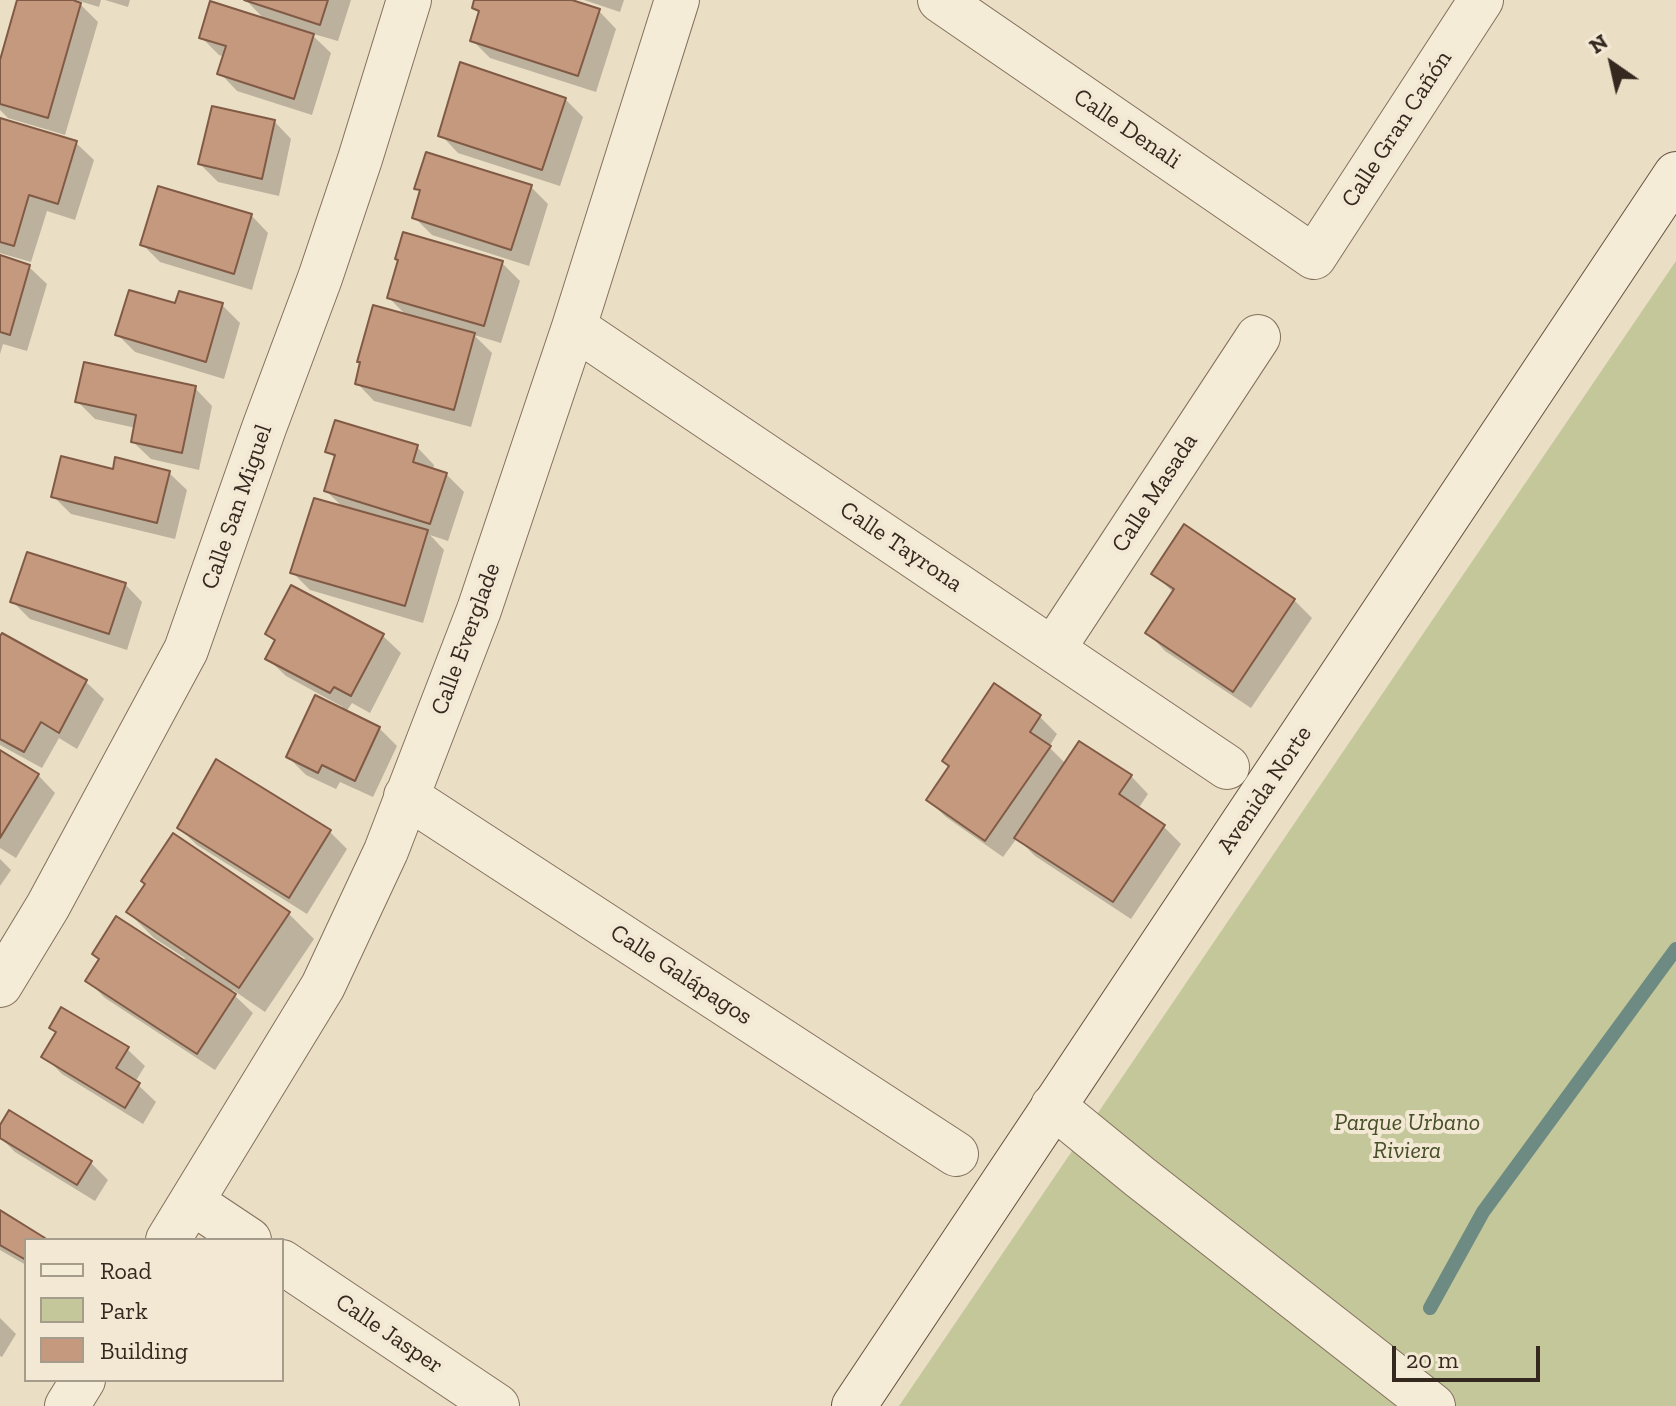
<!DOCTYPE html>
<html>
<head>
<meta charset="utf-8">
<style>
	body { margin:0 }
	#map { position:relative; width:1676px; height:1406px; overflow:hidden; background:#eadec5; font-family:"Zilla Slab",serif }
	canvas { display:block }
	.legend { position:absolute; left:24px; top:1238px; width:260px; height:144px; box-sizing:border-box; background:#f2e8d4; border:2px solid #a69c8c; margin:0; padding:10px 14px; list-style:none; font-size:24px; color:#35291f }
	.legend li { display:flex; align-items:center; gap:16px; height:40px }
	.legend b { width:40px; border:2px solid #a69c8c }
	.north { position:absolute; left:1572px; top:24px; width:80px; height:80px; -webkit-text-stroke:6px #f2e8d4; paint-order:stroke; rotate:326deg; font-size:22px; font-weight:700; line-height:32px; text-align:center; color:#35291f }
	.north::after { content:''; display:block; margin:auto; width:28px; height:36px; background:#35291f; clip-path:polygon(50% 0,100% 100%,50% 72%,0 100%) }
	.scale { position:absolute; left:1392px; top:1346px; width:148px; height:36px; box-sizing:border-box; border:4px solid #35291f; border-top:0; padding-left:10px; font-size:24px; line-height:28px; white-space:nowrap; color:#35291f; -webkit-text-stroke:6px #f2e8d4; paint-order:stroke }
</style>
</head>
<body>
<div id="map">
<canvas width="1676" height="1406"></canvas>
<ul class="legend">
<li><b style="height:10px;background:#f5ecd7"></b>Road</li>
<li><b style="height:22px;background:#c3c79a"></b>Park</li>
<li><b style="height:22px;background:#c5997e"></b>Building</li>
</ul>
<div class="north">N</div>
<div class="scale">20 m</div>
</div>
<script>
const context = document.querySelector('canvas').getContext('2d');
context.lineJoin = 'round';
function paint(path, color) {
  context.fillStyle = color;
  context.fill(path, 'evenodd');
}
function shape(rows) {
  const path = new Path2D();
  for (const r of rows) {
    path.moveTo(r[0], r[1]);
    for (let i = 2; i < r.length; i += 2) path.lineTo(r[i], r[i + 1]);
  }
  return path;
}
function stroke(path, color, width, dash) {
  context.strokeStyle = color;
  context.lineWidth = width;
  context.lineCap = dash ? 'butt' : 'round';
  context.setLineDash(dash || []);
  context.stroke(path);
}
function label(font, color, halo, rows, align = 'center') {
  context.font = font + ' "Zilla Slab",serif';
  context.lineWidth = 8;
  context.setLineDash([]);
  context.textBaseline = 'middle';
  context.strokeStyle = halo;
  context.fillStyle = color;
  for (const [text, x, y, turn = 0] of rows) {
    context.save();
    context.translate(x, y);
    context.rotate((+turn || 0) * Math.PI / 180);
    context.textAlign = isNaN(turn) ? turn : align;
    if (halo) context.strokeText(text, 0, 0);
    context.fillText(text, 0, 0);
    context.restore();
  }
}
const green = shape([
	[1676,261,1676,1406,899,1406]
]);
const shadow = shape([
	[19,0,76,0,98,22,65,135,8,118,0,110,0,67],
	[76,0,101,0,99,7],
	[105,0,130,0,128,7],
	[351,0,338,41,310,33,331,53,312,115,237,91,220,73,225,57,219,55,201,37,266,21,246,0],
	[476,0,565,0,599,11,616,29,596,92,490,58,472,40,480,14,474,8],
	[584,0,624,0,620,12],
	[565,99,583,117,560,186,458,153,441,135],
	[0,120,76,143,94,160,75,220,47,211,31,262,0,253],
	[274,121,291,139,279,196,218,182,200,164],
	[531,187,548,204,529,266,432,235,414,217,421,193,417,189],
	[251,215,268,233,252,290,160,262,142,244],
	[0,257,29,267,47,284,27,351,3,344,0,354],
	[400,261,502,263,520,281,501,343,474,335,492,353,471,427,374,401,357,383,408,317,389,298],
	[222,305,240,323,224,379,135,352,118,335,177,306],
	[195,388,212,406,199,470,151,459,133,442,136,428,95,419,78,402],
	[417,447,434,465,433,470,446,474,464,492,448,541,430,535,444,550,423,623,310,590,292,572,344,508,326,491,336,459,328,451],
	[114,471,169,473,187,490,175,539,71,514,53,496],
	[1185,527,1294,600,1312,618,1251,708,1165,651,1148,633,1174,593,1154,574],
	[125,584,142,602,127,650,30,619,13,602],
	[267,634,383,636,401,653,370,713,352,703,346,712,379,728,397,746,373,797,340,782,336,789,306,775,288,757,343,707,286,676,268,659,276,643],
	[0,640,86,682,104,699,77,749,59,738,42,768,0,745],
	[995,686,1040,717,1057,734,1049,747,1066,764,1131,776,1148,794,1138,809,1163,826,1181,844,1131,919,1035,856,1017,838,1003,857,946,817,928,800,950,767],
	[0,752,38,775,55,793,16,858,0,848],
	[179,828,330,832,347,849,307,914,197,845],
	[0,859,11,870,0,886],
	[128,912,288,913,314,939,265,1012,233,990,231,992,253,1013,215,1070,105,998,88,981,183,962,185,958,154,938],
	[127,1049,145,1066,135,1082,156,1102,143,1124,62,1074,44,1056],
	[0,1129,91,1163,108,1180,95,1201,15,1152,0,1137],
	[0,1213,45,1240,26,1240,26,1265,0,1250],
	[0,1318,16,1334,2,1357,0,1356]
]);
const stream = shape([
	[1430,1308,1483,1212,1676,949]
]);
const building = shape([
	[17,0,73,0,81,3,48,118,0,104,0,60,17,0],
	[244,0,328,0,320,25,244,0],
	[474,0,572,0,600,9,578,76,470,41,479,11,472,8,474,0],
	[210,1,314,34,294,99,217,74,226,46,199,38,210,1],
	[460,62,566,98,542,170,438,136,460,62],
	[212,106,275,120,262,179,198,164,212,106],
	[0,118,77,141,58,204,29,195,14,246,0,242,0,118],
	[426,152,532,185,511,250,412,218,420,190,414,189,426,152],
	[158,186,252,214,234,274,140,245,158,186],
	[403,232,503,261,484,326,387,298,398,260,395,259,403,232],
	[0,255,30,265,10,335,0,332,0,255],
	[129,290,175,303,179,291,223,303,206,362,115,335,129,290],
	[373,305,475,333,454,410,355,384,360,362,357,362,373,305],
	[84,362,196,386,182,453,131,442,136,415,75,402,84,362],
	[335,420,418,445,413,462,447,473,430,524,324,491,335,455,325,452,335,420],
	[61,456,113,469,115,457,170,471,157,523,51,497,61,456],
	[314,498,428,530,405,606,290,573,314,498],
	[1184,524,1295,599,1233,692,1145,633,1174,589,1151,574,1184,524],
	[27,552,126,583,109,634,10,602,27,552],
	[291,585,384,634,351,696,334,687,330,693,265,659,275,640,265,634,291,585],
	[2,633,87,680,59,733,41,722,24,752,0,739,0,636,2,633],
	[994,683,1041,715,1030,732,1051,746,985,841,926,800,949,766,942,761,994,683],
	[315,695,380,727,355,781,322,765,318,773,286,757,315,695],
	[1079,741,1132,775,1119,794,1165,825,1113,902,1014,838,1079,741],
	[0,750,39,774,0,838,0,750],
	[216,759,331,830,289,898,177,828,216,759],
	[173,833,290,912,239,988,126,912,145,884,141,881,173,833],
	[116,916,236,994,197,1054,85,981,99,959,92,954,116,916],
	[61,1007,129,1047,116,1068,140,1083,125,1108,41,1057,56,1032,49,1028,61,1007],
	[9,1110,92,1161,77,1185,0,1138,0,1125,9,1110],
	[0,1210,45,1238,44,1240,26,1240,26,1260,0,1245,0,1210]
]);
const street = shape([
	[940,0,1314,257,1481,0],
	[574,327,1227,767],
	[1053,649,1258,337],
	[406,796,956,1154],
	[0,985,48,906,186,650,264,428,320,278,360,159,409,0],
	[1053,1106,1140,1177,1433,1406],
	[192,1202,249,1240],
	[168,1240,323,986,386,851,479,610,574,327,677,0],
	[282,1262,497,1406],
	[67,1406,83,1380]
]);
const secondary = shape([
	[854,1406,1676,174]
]);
const streetNames = [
	["Calle Denali",1127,129,34],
	["Calle Gran Cañón",1397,129,-57],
	["Calle Masada",1155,493,-57],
	["Calle San Miguel",237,507,-71],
	["Calle Tayrona",901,547,34],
	["Calle Everglade",466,639,-70],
	["Avenida Norte",1265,790,-56],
	["Calle Galápagos",681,975,33],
	["Calle Jasper",389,1334,34]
];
const parkNames = [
	["Parque Urbano",1407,1123],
	["Riviera",1407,1151]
];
paint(green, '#c3c79a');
paint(shadow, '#0003');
stroke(stream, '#6e8b83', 14);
paint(building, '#c5997e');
stroke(building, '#805a45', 2);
stroke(street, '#83705d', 46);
stroke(secondary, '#655140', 46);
stroke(street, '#f5ecd7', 44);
stroke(secondary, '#f5ecd7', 44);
label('24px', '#35291f', '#f2e8d4', streetNames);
label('italic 24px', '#464f28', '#f2e8d4', parkNames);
</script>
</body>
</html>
